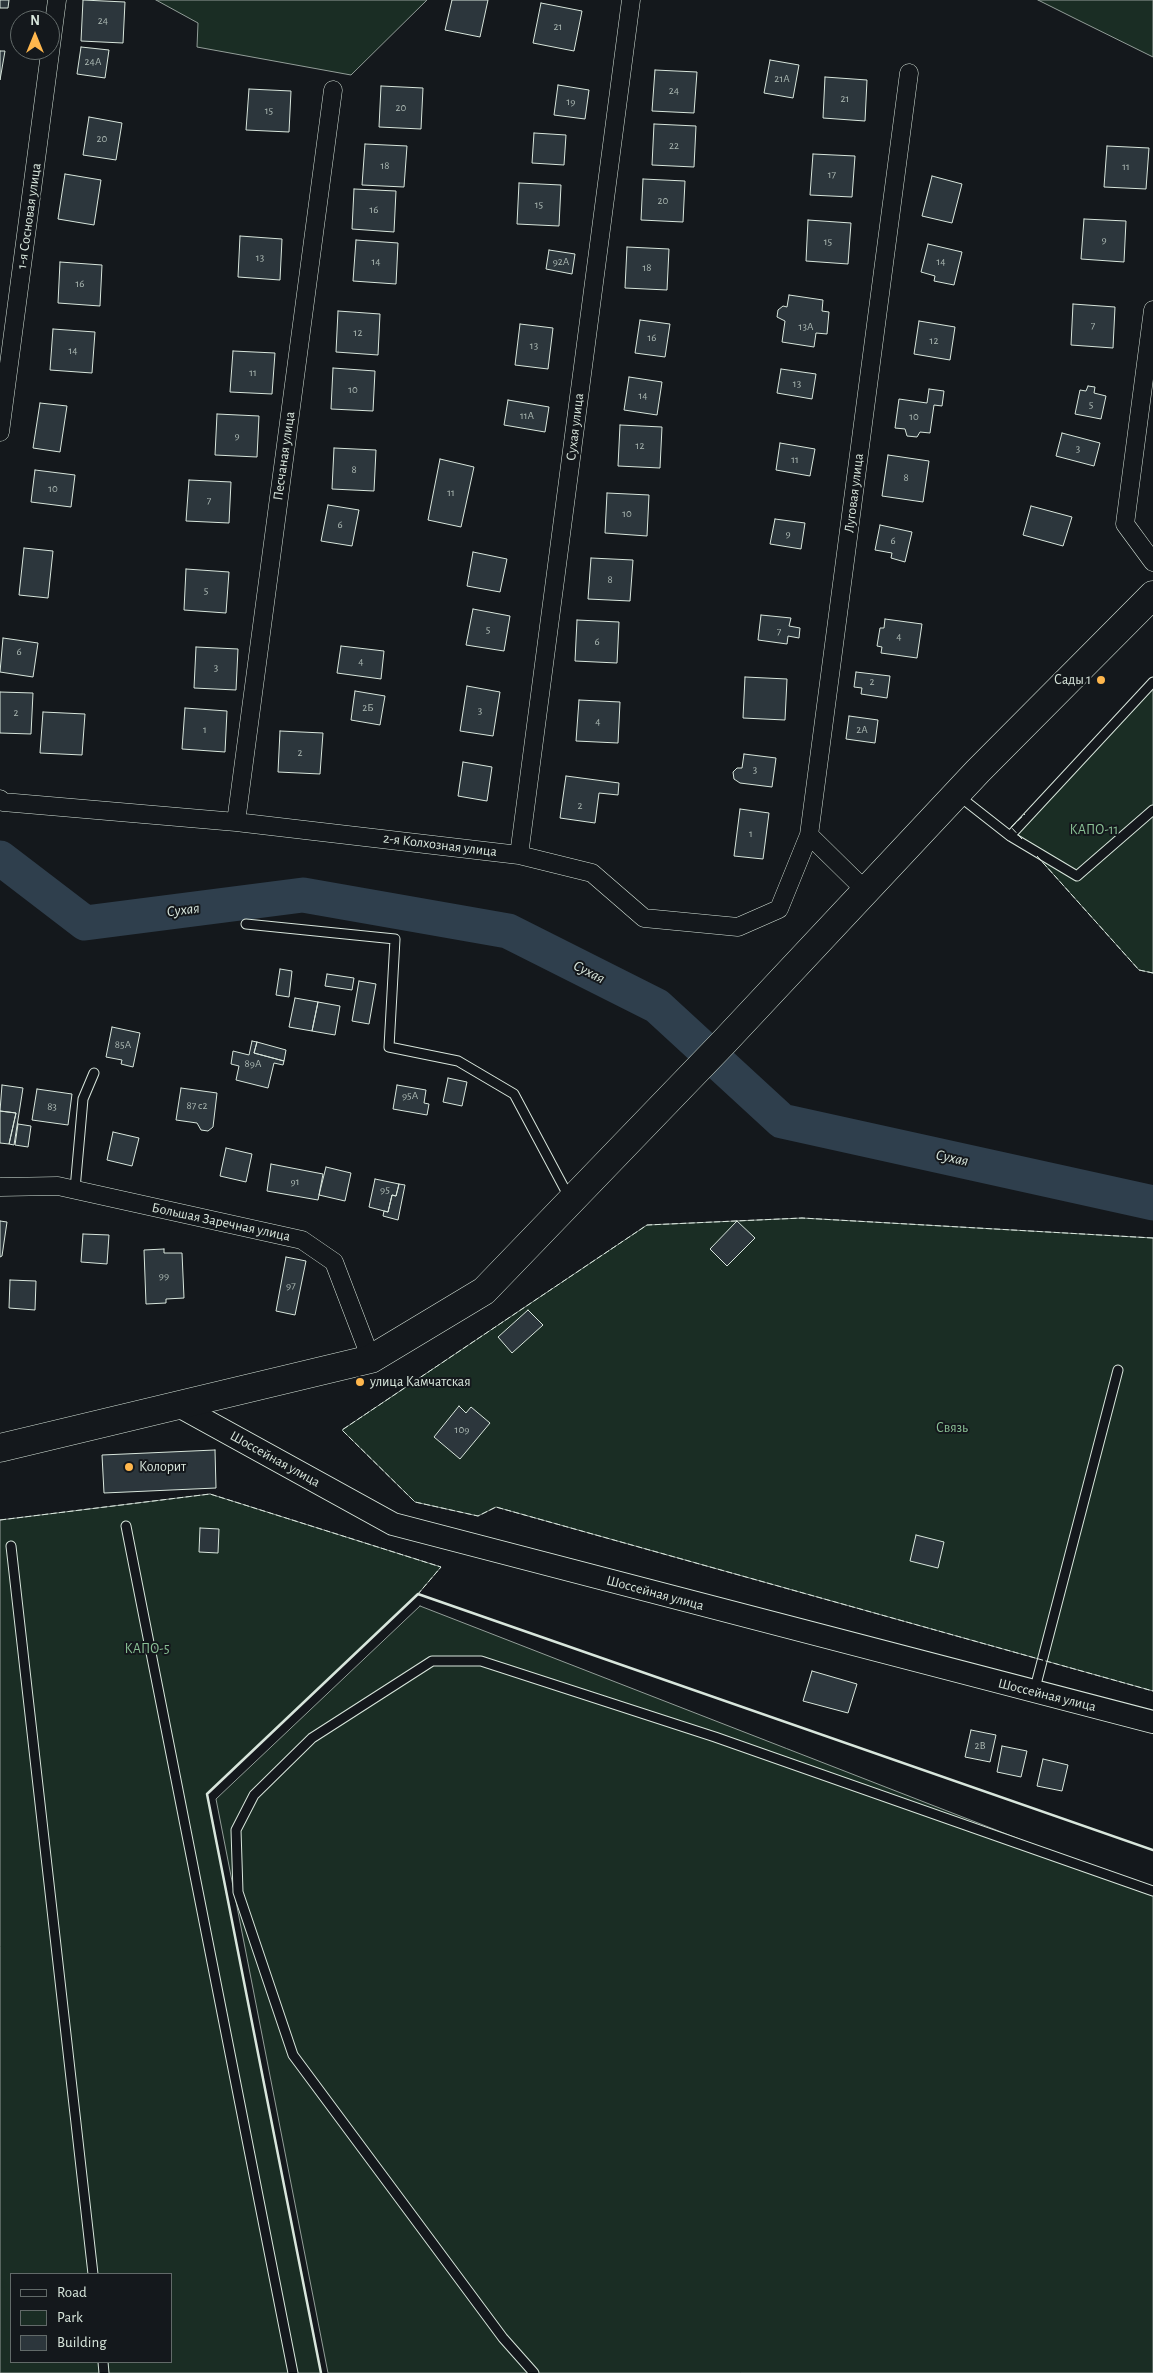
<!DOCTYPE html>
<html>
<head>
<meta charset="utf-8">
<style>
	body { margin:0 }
	#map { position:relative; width:1153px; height:2373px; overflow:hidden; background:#14181c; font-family:"Alegreya Sans",sans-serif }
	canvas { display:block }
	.legend { position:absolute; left:10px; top:2273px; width:162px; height:90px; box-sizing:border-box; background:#14181c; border:1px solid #626a69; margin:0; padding:6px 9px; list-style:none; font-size:15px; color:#d8e6dc }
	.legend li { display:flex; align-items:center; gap:10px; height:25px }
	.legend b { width:25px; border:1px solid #626a69 }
	.north { position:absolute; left:10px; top:10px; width:50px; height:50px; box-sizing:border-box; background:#14181c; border:1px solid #626a69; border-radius:50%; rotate:0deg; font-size:14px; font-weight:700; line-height:20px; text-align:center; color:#d8e6dc }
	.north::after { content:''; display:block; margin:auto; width:18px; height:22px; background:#ffb74d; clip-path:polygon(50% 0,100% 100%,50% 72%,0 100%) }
</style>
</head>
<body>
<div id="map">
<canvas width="1153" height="2373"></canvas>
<ul class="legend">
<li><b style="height:6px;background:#14181c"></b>Road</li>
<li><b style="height:14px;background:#1a2d24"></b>Park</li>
<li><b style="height:14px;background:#2c363c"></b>Building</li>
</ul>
<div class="north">N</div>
</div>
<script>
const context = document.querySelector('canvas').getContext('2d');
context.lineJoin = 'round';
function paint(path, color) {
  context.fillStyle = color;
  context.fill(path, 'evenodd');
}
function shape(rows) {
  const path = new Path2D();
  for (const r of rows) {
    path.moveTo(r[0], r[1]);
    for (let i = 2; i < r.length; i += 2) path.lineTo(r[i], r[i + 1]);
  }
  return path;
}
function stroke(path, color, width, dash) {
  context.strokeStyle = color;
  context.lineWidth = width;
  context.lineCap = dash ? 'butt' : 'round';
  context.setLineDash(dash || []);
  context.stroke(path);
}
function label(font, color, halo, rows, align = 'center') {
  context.font = font + ' "Alegreya Sans",sans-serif';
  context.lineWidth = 4;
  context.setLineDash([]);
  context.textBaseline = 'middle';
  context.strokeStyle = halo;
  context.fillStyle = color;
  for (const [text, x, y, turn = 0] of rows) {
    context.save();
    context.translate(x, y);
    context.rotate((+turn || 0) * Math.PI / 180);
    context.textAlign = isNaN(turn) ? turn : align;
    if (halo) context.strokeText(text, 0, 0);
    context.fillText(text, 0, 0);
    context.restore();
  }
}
const green = shape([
	[156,0,427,0,351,75,197,47,198,23,156,0],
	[1038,0,1153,0,1153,57,1076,19,1038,0],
	[1153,686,1153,973,1139,970,1011,827,1153,686],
	[802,1218,1153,1238,1153,1691,496,1507,478,1516,415,1502,342,1430,647,1225,802,1218],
	[210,1494,441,1567,418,1594,207,1794,321,2373,0,2373,0,1520,210,1494],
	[11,2274,171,2274,171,2362,11,2362,11,2274],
	[420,1606,1153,1891,1153,2373,328,2373,216,1799,420,1606]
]);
const river = shape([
	[0,858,85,923,303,895,508,931,657,1006,782,1121,1153,1203]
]);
const building = shape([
	[0,0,9,0,8,8,0,8,0,0],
	[83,0,125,2,123,43,81,41,83,0],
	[452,0,488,0,480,37,445,30,452,0],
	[541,3,582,11,574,51,533,43,541,3],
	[81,47,109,50,105,78,77,74,81,47],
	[0,51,5,51,0,80,0,51],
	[770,60,799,65,793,98,764,93,770,60],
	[655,70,697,72,694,113,652,111,655,70],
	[825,77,867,80,865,121,823,118,825,77],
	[558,85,589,90,585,119,554,115,558,85],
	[381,86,423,88,421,129,379,127,381,86],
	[249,89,291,91,289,132,246,130,249,89],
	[89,117,122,123,116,160,83,155,89,117],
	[654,124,696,126,694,167,652,165,654,124],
	[534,133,566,135,564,165,532,163,534,133],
	[365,144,407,146,404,187,362,185,365,144],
	[1107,146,1149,148,1146,189,1104,187,1107,146],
	[813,154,855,156,852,197,810,195,813,154],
	[65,174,101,180,94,225,58,219,65,174],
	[932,176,962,184,952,223,922,216,932,176],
	[643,179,685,181,683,222,641,220,643,179],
	[519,183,561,185,559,226,517,224,519,183],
	[354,189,396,191,394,232,352,229,354,189],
	[1084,219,1126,221,1124,262,1081,259,1084,219],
	[808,220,851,223,848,264,806,261,808,220],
	[240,236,282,239,280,280,238,277,240,236],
	[356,240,398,243,396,284,353,281,356,240],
	[928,244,962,252,954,285,934,281,935,276,921,272,928,244],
	[627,247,669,249,667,290,625,288,627,247],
	[549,250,575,254,572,274,546,269,549,250],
	[60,262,102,265,100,306,58,303,60,262],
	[789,295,823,300,822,311,829,312,827,334,816,333,814,347,782,342,785,321,777,317,778,310,783,306,787,307,789,295],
	[1073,304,1115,307,1113,348,1071,345,1073,304],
	[338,311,380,314,378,355,336,352,338,311],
	[640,320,670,324,665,357,635,353,640,320],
	[919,321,955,327,950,360,914,354,919,321],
	[520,324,553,328,548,369,515,365,520,324],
	[53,329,95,332,92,373,50,370,53,329],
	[233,351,275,353,272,394,230,392,233,351],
	[333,368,375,371,373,411,331,409,333,368],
	[781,369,816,374,812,399,777,393,781,369],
	[629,377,662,382,657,415,624,410,629,377],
	[1088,386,1095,387,1094,393,1106,396,1101,419,1075,414,1080,390,1086,391,1088,386],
	[929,389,944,391,942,406,934,405,930,433,920,432,917,437,907,436,905,429,895,428,899,399,927,403,929,389],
	[508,400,549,407,545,432,504,425,508,400],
	[40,403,67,406,60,452,33,448,40,403],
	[217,414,259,416,257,457,215,455,217,414],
	[620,425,662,427,660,468,618,466,620,425],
	[1062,433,1100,443,1094,466,1056,456,1062,433],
	[780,443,815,449,810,476,776,470,780,443],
	[334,448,376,450,374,491,332,489,334,448],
	[888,455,929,461,923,502,882,496,888,455],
	[440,459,474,467,461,527,428,520,440,459],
	[35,470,75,475,71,507,31,502,35,470],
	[189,480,231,482,229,523,186,521,189,480],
	[607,493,649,495,647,536,605,533,607,493],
	[328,505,359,510,352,546,321,541,328,505],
	[1031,506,1072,517,1063,546,1023,535,1031,506],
	[775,519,805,523,801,549,770,544,775,519],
	[880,525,912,532,905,562,891,558,892,553,875,550,880,525],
	[24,548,53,551,48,598,19,595,24,548],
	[473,552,507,559,500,592,467,586,473,552],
	[591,558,633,560,630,601,588,599,591,558],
	[186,569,229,572,226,613,184,610,186,569],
	[473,609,510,616,504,651,466,645,473,609],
	[761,615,791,618,789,626,800,628,799,638,788,636,787,644,758,640,761,615],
	[885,619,922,624,917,658,881,653,882,647,877,646,880,628,884,628,885,619],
	[577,620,619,622,617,663,575,661,577,620],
	[3,638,38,643,33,677,0,672,3,638],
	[341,646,384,651,381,679,337,673,341,646],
	[196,647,238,649,236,690,194,688,196,647],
	[856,672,890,676,887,698,861,694,862,688,854,687,856,672],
	[745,677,787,679,785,720,743,718,745,677],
	[467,686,500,692,493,736,460,731,467,686],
	[355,691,385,696,380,725,351,720,355,691],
	[0,692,33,693,31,734,0,733,0,692],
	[579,700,620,702,618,743,576,741,579,700],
	[185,708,227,711,225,752,182,749,185,708],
	[43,712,85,714,82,755,40,753,43,712],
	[849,716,878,720,875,743,846,739,849,716],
	[280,731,323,733,320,774,278,772,280,731],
	[744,754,776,758,772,787,740,783,734,779,733,772,737,768,742,768,744,754],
	[463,762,492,767,487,801,458,796,463,762],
	[566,776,619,783,618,795,599,793,595,823,560,818,566,776],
	[740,809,769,813,763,859,734,856,740,809],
	[280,969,292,971,289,997,276,995,280,969],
	[327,974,354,978,352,990,325,986,327,974],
	[359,981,376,984,369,1024,352,1021,359,981],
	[295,998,318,1002,312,1031,289,1027,295,998],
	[318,1002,340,1006,335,1035,312,1031,318,1002],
	[112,1027,140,1033,133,1067,121,1064,122,1060,106,1057,112,1027],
	[252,1041,257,1042,254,1053,284,1061,283,1065,274,1063,268,1088,236,1080,239,1066,231,1064,233,1051,249,1055,252,1041],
	[257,1042,286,1050,284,1061,254,1053,257,1042],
	[448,1078,467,1082,462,1106,443,1102,448,1078],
	[2,1085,23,1088,14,1145,9,1144,16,1113,0,1111,2,1085],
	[397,1085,426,1090,424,1103,429,1104,427,1115,393,1109,397,1085],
	[181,1088,217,1093,213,1127,208,1131,201,1130,197,1123,176,1120,181,1088],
	[37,1089,72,1094,68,1125,32,1120,37,1089],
	[0,1111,16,1113,9,1144,0,1143,0,1111],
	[18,1124,31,1126,28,1147,15,1145,18,1124],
	[113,1132,139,1138,132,1166,107,1160,113,1132],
	[226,1148,252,1154,246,1182,220,1176,226,1148],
	[271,1164,323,1174,318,1200,267,1191,271,1164],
	[326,1167,351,1173,345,1201,319,1195,326,1167],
	[375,1179,399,1184,396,1196,392,1195,388,1212,369,1207,375,1179],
	[399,1184,405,1185,398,1220,383,1216,384,1211,388,1212,392,1195,396,1196,399,1184],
	[0,1221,7,1222,2,1256,0,1257,0,1221],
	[737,1221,755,1238,727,1266,710,1249,737,1221],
	[83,1234,109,1235,107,1264,81,1262,83,1234],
	[164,1249,164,1253,182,1253,184,1298,166,1299,166,1303,146,1304,144,1250,164,1249],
	[286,1257,306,1261,295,1315,276,1311,286,1257],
	[10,1280,36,1281,35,1310,9,1308,10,1280],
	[528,1310,543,1325,512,1353,498,1337,528,1310],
	[459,1406,466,1413,471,1407,490,1423,460,1459,434,1437,459,1406],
	[215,1450,216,1488,104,1493,102,1455,215,1450],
	[200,1528,219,1529,218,1553,199,1552,200,1528],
	[916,1535,944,1542,938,1568,910,1561,916,1535],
	[812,1671,857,1684,848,1713,803,1701,812,1671],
	[971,1730,996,1735,990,1762,965,1757,971,1730],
	[1002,1746,1027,1751,1021,1777,997,1772,1002,1746],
	[1043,1759,1068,1765,1062,1791,1037,1786,1043,1759]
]);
const service = shape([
	[959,796,1010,836,1153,682],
	[1010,836,1077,876,1153,810],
	[246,924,395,939,389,1047,458,1061,514,1094,569,1197],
	[75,1189,83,1099,94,1073],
	[126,1526,293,2373],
	[11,1546,93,2274],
	[1034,1692,1118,1370],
	[103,2362,104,2373],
	[534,2373,503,2338,293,2055,238,1892,236,1830,254,1795,312,1738,432,1661,481,1661,715,1737,1153,1891]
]);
const minor = shape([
	[1153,310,1125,524,1153,562],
	[0,432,57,0],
	[0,799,3,802,236,822,519,855,592,873,644,918,738,927,779,909,809,835],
	[236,822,333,90],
	[519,855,631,0],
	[865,890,809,835,909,73],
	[0,1187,58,1186,302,1240,334,1262,371,1359]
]);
const tertiary = shape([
	[179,1406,393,1524,1153,1722]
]);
const primary = shape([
	[0,1448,371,1359,484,1291,725,1041,978,771,1153,595]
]);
const fence = shape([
	[1022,839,1011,827,1025,814],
	[1037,856,1139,970,1153,973],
	[1153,1238,802,1218,647,1225,342,1430,415,1502,478,1516,496,1507,1153,1691],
	[0,1520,210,1494,441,1567,418,1594,207,1794,321,2373]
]);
const wall = shape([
	[321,2373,207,1794,418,1594,1153,1850]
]);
const markers = [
	[1101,680,5,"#ffb74d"],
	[360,1382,5,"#ffb74d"],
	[129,1467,5,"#ffb74d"]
];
const numberNames = [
	["24",103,21],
	["21",558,27],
	["24А",93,62],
	["21А",782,79],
	["24",674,91],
	["21",845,99],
	["19",571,102],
	["20",401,108],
	["15",269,111],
	["20",102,139],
	["22",674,146],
	["18",385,166],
	["11",1126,167],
	["17",832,175],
	["20",663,201],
	["15",539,205],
	["16",374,210],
	["9",1104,240],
	["15",828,242],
	["13",260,258],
	["14",376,262],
	["92А",561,262],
	["14",941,262],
	["18",647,268],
	["16",80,284],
	["7",1093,326],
	["13А",806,327],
	["12",358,333],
	["16",652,338],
	["12",934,341],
	["13",534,346],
	["14",73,351],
	["11",253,373],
	["13",797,384],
	["10",353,390],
	["14",643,396],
	["5",1091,405],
	["11А",527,416],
	["10",914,417],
	["9",237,436],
	["12",640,446],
	["3",1078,449],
	["11",795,460],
	["8",354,470],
	["8",906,478],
	["10",53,489],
	["11",451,493],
	["7",209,501],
	["10",627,514],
	["6",340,525],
	["9",788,534],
	["6",893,541],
	["8",610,580],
	["5",206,591],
	["5",488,630],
	["7",779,632],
	["4",899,637],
	["6",597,642],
	["6",19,652],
	["4",361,662],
	["3",216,668],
	["2",872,682],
	["2Б",368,708],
	["3",480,711],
	["2",16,713],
	["4",598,722],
	["1",205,730],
	["2А",862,730],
	["2",300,753],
	["3",755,770],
	["2",580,806],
	["1",751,834],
	["85А",123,1045],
	["89А",253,1064],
	["95А",410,1096],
	["87 с2",197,1106],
	["83",52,1107],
	["91",295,1182],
	["95",385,1190],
	["99",164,1276],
	["97",291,1286],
	["109",462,1430],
	["2В",980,1746]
];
const streetNames = [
	["1-я Сосновая улица",29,216,-82],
	["Сухая улица",575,427,-83],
	["Песчаная улица",284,456,-82],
	["Луговая улица",854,493,-83],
	["2-я Колхозная улица",440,845,7],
	["Большая Заречная улица",221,1222,12],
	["Шоссейная улица",275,1459,29],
	["Шоссейная улица",655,1593,15],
	["Шоссейная улица",1047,1695,14]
];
const poiNames = [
	["Сады 1",1091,680,"right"],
	["улица Камчатская",370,1382],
	["Колорит",139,1467]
];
const parkNames = [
	["КАПО-11",1094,830],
	["Связь",952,1428],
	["КАПО-5",147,1649]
];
const waterNames = [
	["Сухая",183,910,-7],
	["Сухая",589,972,27],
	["Сухая",952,1158,12]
];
paint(green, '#1a2d24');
stroke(green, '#939e99', 1);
stroke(river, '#2f3f4d', 35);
paint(building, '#2c363c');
stroke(building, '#d8e6dc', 1);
stroke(service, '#d8e6dc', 11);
stroke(minor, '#d8e6dc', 19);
stroke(tertiary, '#d8e6dc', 24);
stroke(primary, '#d8e6dc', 29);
stroke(service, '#14181c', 9);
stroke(minor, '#14181c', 18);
stroke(tertiary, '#14181c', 22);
stroke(primary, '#14181c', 28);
stroke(fence, '#d8e6dc', 1, [6, 2.5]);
stroke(wall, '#d8e6dc', 2.5);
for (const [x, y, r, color] of markers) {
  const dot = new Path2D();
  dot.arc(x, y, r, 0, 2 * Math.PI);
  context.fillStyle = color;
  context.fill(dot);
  stroke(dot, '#14181c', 2);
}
label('11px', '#adbab4', null, numberNames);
label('14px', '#d8e6dc', '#14181c', streetNames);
label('14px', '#d8e6dc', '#14181c', poiNames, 'left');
label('14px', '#8ac095', '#14181c', parkNames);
label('italic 15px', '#d8e6dc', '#14181c', waterNames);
</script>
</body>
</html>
